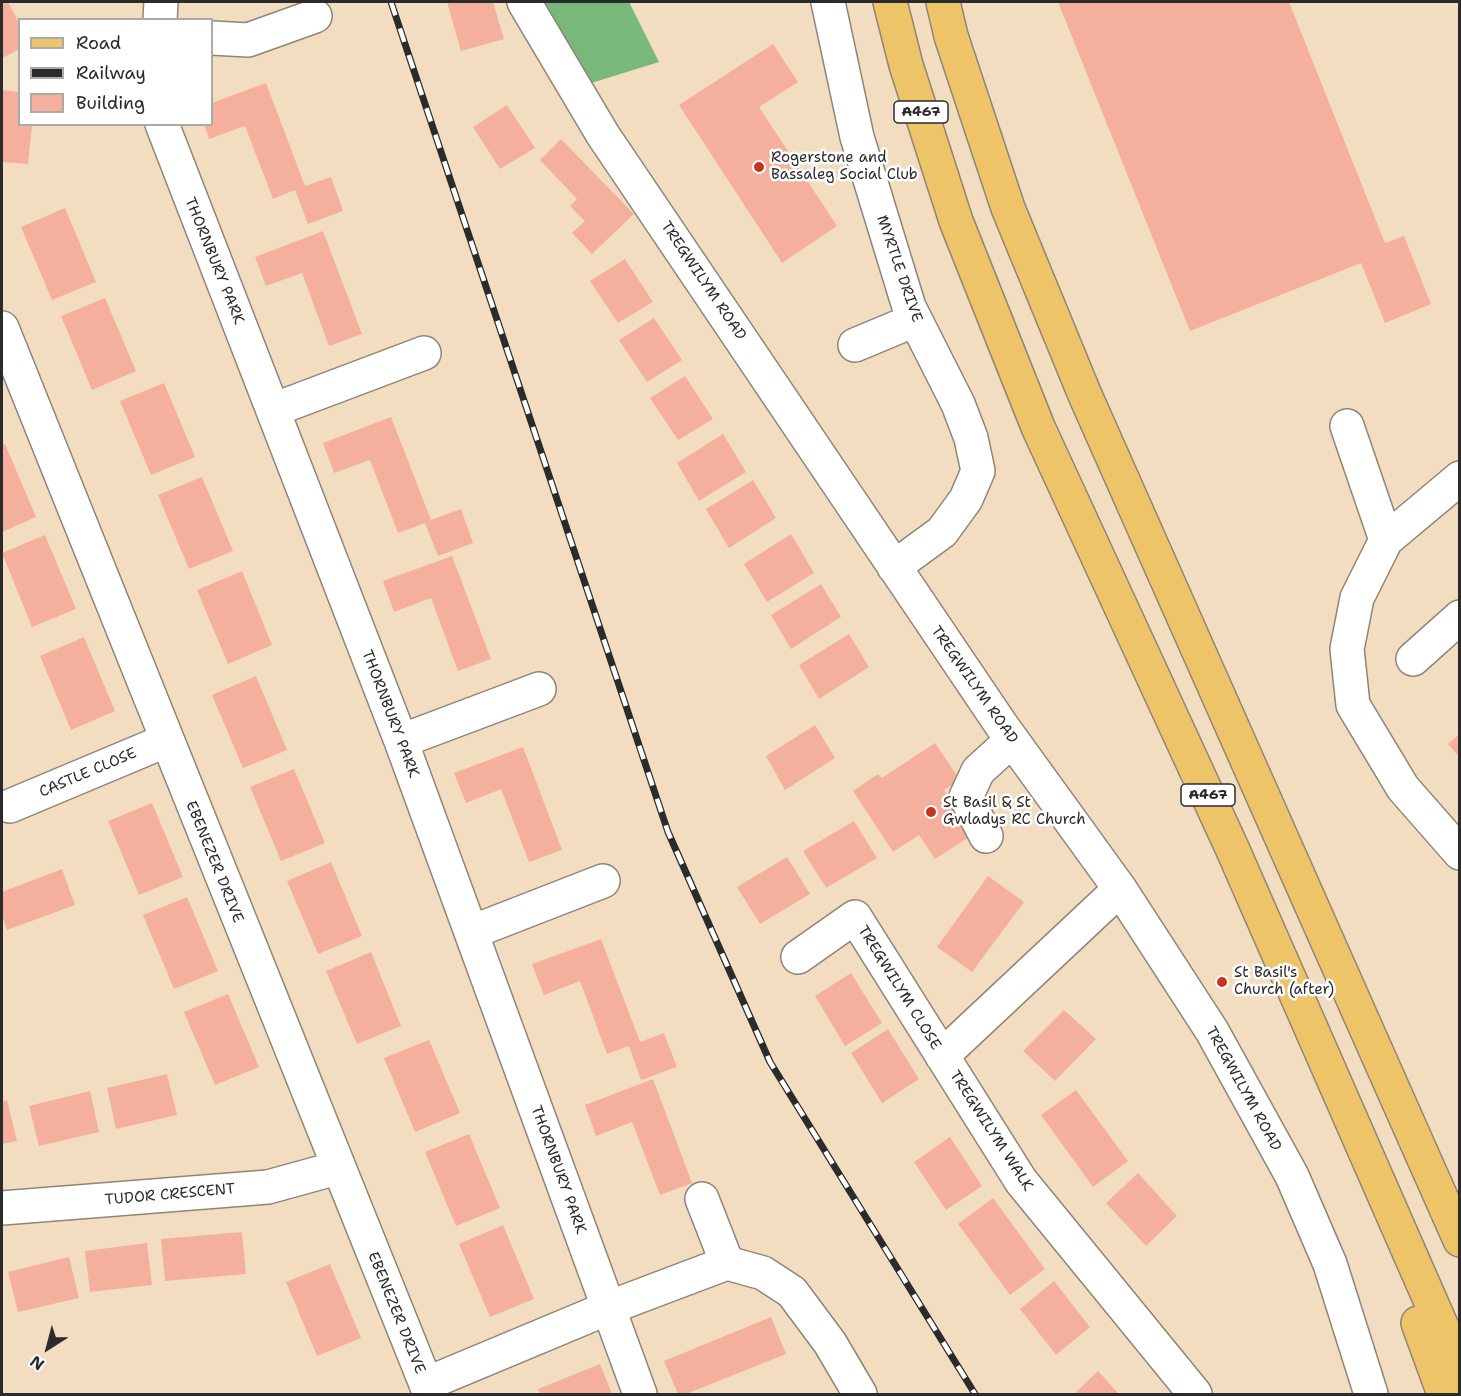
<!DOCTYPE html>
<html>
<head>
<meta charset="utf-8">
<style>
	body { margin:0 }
	#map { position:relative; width:1461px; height:1396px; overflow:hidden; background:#f3ddc0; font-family:"Shantell Sans",sans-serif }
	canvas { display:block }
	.frame { position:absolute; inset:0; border:3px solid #2b2b2b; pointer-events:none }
	.legend { position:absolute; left:18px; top:18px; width:195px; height:108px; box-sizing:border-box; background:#fff; border:2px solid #aaa; margin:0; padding:8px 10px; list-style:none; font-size:18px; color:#2b2b2b }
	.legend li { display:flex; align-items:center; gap:12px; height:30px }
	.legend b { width:30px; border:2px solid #aaa }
	.north { position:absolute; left:18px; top:1318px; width:60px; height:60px; -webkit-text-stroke:4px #fff; paint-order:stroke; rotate:216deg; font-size:16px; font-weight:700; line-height:24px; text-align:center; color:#2b2b2b }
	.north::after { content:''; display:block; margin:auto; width:21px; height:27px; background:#2b2b2b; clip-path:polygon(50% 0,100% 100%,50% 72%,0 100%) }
</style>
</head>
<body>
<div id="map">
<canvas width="1461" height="1396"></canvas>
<div class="frame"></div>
<ul class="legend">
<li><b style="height:8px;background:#eec469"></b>Road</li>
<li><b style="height:8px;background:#2b2b2b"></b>Railway</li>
<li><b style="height:16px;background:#f5b09d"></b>Building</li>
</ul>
<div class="north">N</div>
</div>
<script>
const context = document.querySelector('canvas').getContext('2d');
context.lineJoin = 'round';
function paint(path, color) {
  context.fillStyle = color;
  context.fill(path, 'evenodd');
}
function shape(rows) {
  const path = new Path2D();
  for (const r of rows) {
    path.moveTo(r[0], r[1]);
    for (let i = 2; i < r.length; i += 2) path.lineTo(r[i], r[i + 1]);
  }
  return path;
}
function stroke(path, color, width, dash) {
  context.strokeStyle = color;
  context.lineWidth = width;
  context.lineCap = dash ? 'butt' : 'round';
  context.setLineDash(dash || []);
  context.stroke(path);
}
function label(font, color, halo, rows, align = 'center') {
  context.font = font + ' "Shantell Sans",sans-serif';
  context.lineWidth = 5;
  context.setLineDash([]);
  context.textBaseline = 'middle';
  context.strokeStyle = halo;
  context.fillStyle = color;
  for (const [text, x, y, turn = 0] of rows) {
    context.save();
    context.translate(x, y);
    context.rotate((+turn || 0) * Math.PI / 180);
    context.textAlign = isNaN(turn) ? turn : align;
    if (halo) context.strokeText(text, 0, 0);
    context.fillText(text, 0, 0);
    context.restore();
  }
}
const forest = shape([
	[524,2,629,2,659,62,575,88]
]);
const building = shape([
	[2,2,8,2,20,25,20,49,2,58],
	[447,2,493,2,504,39,461,51],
	[1058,2,1289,2,1385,243,1404,236,1431,304,1385,323,1361,263,1190,331],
	[773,44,798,82,759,107,837,226,782,263,679,105],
	[266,83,305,186,331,177,343,211,308,224,295,190,273,199,245,126,209,139,204,124,212,124,212,103],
	[2,90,20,92,20,124,32,124,28,164,2,162],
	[507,105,535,148,500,169,473,127],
	[561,139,634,214,592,254,572,233,585,221,570,206,577,199,540,160],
	[65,208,96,282,52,300,21,227],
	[323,231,362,334,329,346,302,273,266,286,255,257],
	[625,259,653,302,618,323,590,281],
	[105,298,136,371,92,390,61,316],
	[654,318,682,360,647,382,619,340],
	[685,376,713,419,678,440,650,398],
	[164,383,195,457,151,475,120,401],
	[391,417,431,520,461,509,473,543,438,556,425,523,398,533,370,460,334,473,323,443],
	[723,434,746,472,699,501,677,463],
	[5,444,36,517,2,532,2,445],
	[202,477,233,551,189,569,158,495],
	[753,480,776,518,729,548,706,509],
	[791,534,814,573,767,602,744,564],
	[45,535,76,609,32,627,2,553],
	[452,556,491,659,458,671,431,598,394,612,383,581],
	[242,571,272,645,228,664,197,590],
	[821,584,841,617,791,649,771,615],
	[849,634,869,667,819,699,799,665],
	[84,637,115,711,71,730,40,656],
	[256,676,287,750,243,768,212,695],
	[815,725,835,758,785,790,766,756],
	[1460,734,1460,758,1448,744],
	[935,743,960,780,944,790,972,835,935,859,919,835,893,852,853,791,878,774,882,778],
	[523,747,562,850,529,862,501,789,466,803,454,773],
	[294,769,325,843,281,861,250,787],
	[152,803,183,877,139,895,108,821],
	[854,821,877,858,826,888,803,851],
	[787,857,810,894,760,924,737,887],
	[331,862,362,936,318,954,287,881],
	[62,869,75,905,7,930,2,915,2,892],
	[988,876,1024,902,972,972,937,947],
	[187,897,218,971,174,989,143,915],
	[601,939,640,1042,664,1033,677,1067,641,1080,629,1046,607,1054,580,981,544,995,532,964],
	[371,952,401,1026,357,1044,326,971],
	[851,973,882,1023,845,1046,815,996],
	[228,994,259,1067,215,1085,184,1012],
	[1064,1010,1096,1039,1055,1081,1023,1051],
	[888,1029,919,1079,882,1103,851,1053],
	[429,1040,460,1113,415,1132,384,1058],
	[167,1074,177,1115,116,1129,107,1088],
	[653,1079,692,1183,660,1195,632,1122,596,1136,585,1105],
	[1076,1090,1128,1161,1093,1187,1041,1115],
	[90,1091,99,1132,39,1146,29,1106],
	[7,1100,17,1141,2,1144,2,1102],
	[469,1134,500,1208,456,1226,425,1152],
	[950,1137,982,1186,946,1210,914,1162],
	[1138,1173,1177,1216,1146,1246,1106,1203],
	[993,1198,1045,1269,1010,1295,958,1224],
	[503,1225,534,1299,490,1317,459,1244],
	[242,1232,246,1274,165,1281,161,1239],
	[147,1243,152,1285,90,1292,85,1251],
	[69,1257,79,1298,18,1312,8,1272],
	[330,1264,361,1338,317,1356,286,1282],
	[1054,1281,1090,1327,1056,1355,1020,1309],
	[771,1317,786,1354,686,1394,678,1394,664,1361],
	[600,1364,612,1394,540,1394,538,1389],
	[1098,1371,1119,1394,1074,1394]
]);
const minor = shape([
	[524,2,603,135,1002,726,1120,889,1212,1031,1292,1176,1330,1264,1371,1394],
	[828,2,857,137,909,307,958,404,971,438,978,471,966,499,942,532,894,567],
	[160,20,161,2],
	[212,38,248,40,315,16],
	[162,124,401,741,640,1394],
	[2,328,430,1394],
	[855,345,915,320],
	[273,410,424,353],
	[1347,426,1386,540],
	[1460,478,1386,540,1357,598,1347,649,1353,705,1403,788,1460,853],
	[1413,659,1460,617],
	[401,741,539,689],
	[10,806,165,741],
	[986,836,966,797,978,771,1012,740],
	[472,932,603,881],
	[798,957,855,917,1021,1181,1195,1394],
	[942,1056,1120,889],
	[702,1199,727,1263],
	[2,1208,268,1187,337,1168],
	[426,1384,608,1308,727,1263,763,1273,792,1292,830,1343,860,1394]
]);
const major = shape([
	[890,2,906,65,956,221,1038,427,1232,848,1460,1368],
	[943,2,951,36,1008,208,1085,395,1460,1240],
	[1418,1323,1444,1394]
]);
const rail = shape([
	[391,2,668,832,770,1062,975,1394]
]);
const markers = [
	[759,167,6,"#c8321e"],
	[931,812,6,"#c8321e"],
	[1222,982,6,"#c8321e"]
];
const shields = [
	[921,112,54],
	[1208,795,54]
];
const shieldNames = [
	["A467",921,112],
	["A467",1208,795]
];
const poiNames = [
	["Rogerstone and",771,158],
	["Bassaleg Social Club",771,175],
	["St Basil & St",943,803],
	["Gwladys RC Church",943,820],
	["St Basil's",1234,973],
	["Church (after)",1234,990]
];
const streetNames = [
	["THORNBURY PARK",214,261,68],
	["MYRTLE DRIVE",899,269,71],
	["TREGWILYM ROAD",703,281,56],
	["TREGWILYM ROAD",974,685,55],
	["THORNBURY PARK",390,714,69],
	["CASTLE CLOSE",88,773,-23],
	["EBENEZER DRIVE",214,862,68],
	["TREGWILYM CLOSE",899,988,58],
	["TREGWILYM ROAD",1243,1089,61],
	["TREGWILYM WALK",991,1131,57],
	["THORNBURY PARK",558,1170,70],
	["TUDOR CRESCENT",170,1195,-5],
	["EBENEZER DRIVE",396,1313,68]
];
paint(forest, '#78b87b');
paint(building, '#f5b09d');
stroke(minor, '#8f8476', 36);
stroke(major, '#8f8476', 36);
stroke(minor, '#fff', 33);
stroke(major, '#eec469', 33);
stroke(rail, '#2b2b2b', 7);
stroke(rail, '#fff', 4.5, [14]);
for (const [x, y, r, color] of markers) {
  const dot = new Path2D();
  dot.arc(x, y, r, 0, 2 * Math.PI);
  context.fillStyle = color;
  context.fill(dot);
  stroke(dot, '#fff', 2);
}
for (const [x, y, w] of shields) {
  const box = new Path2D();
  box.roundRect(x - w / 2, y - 11, w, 22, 4.5);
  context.fillStyle = '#fff';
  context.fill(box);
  stroke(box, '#2b2b2b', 1.5);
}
label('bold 14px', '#2b2b2b', null, shieldNames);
label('15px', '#2b2b2b', '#fff', poiNames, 'left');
label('15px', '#2b2b2b', '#fff', streetNames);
</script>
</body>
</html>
